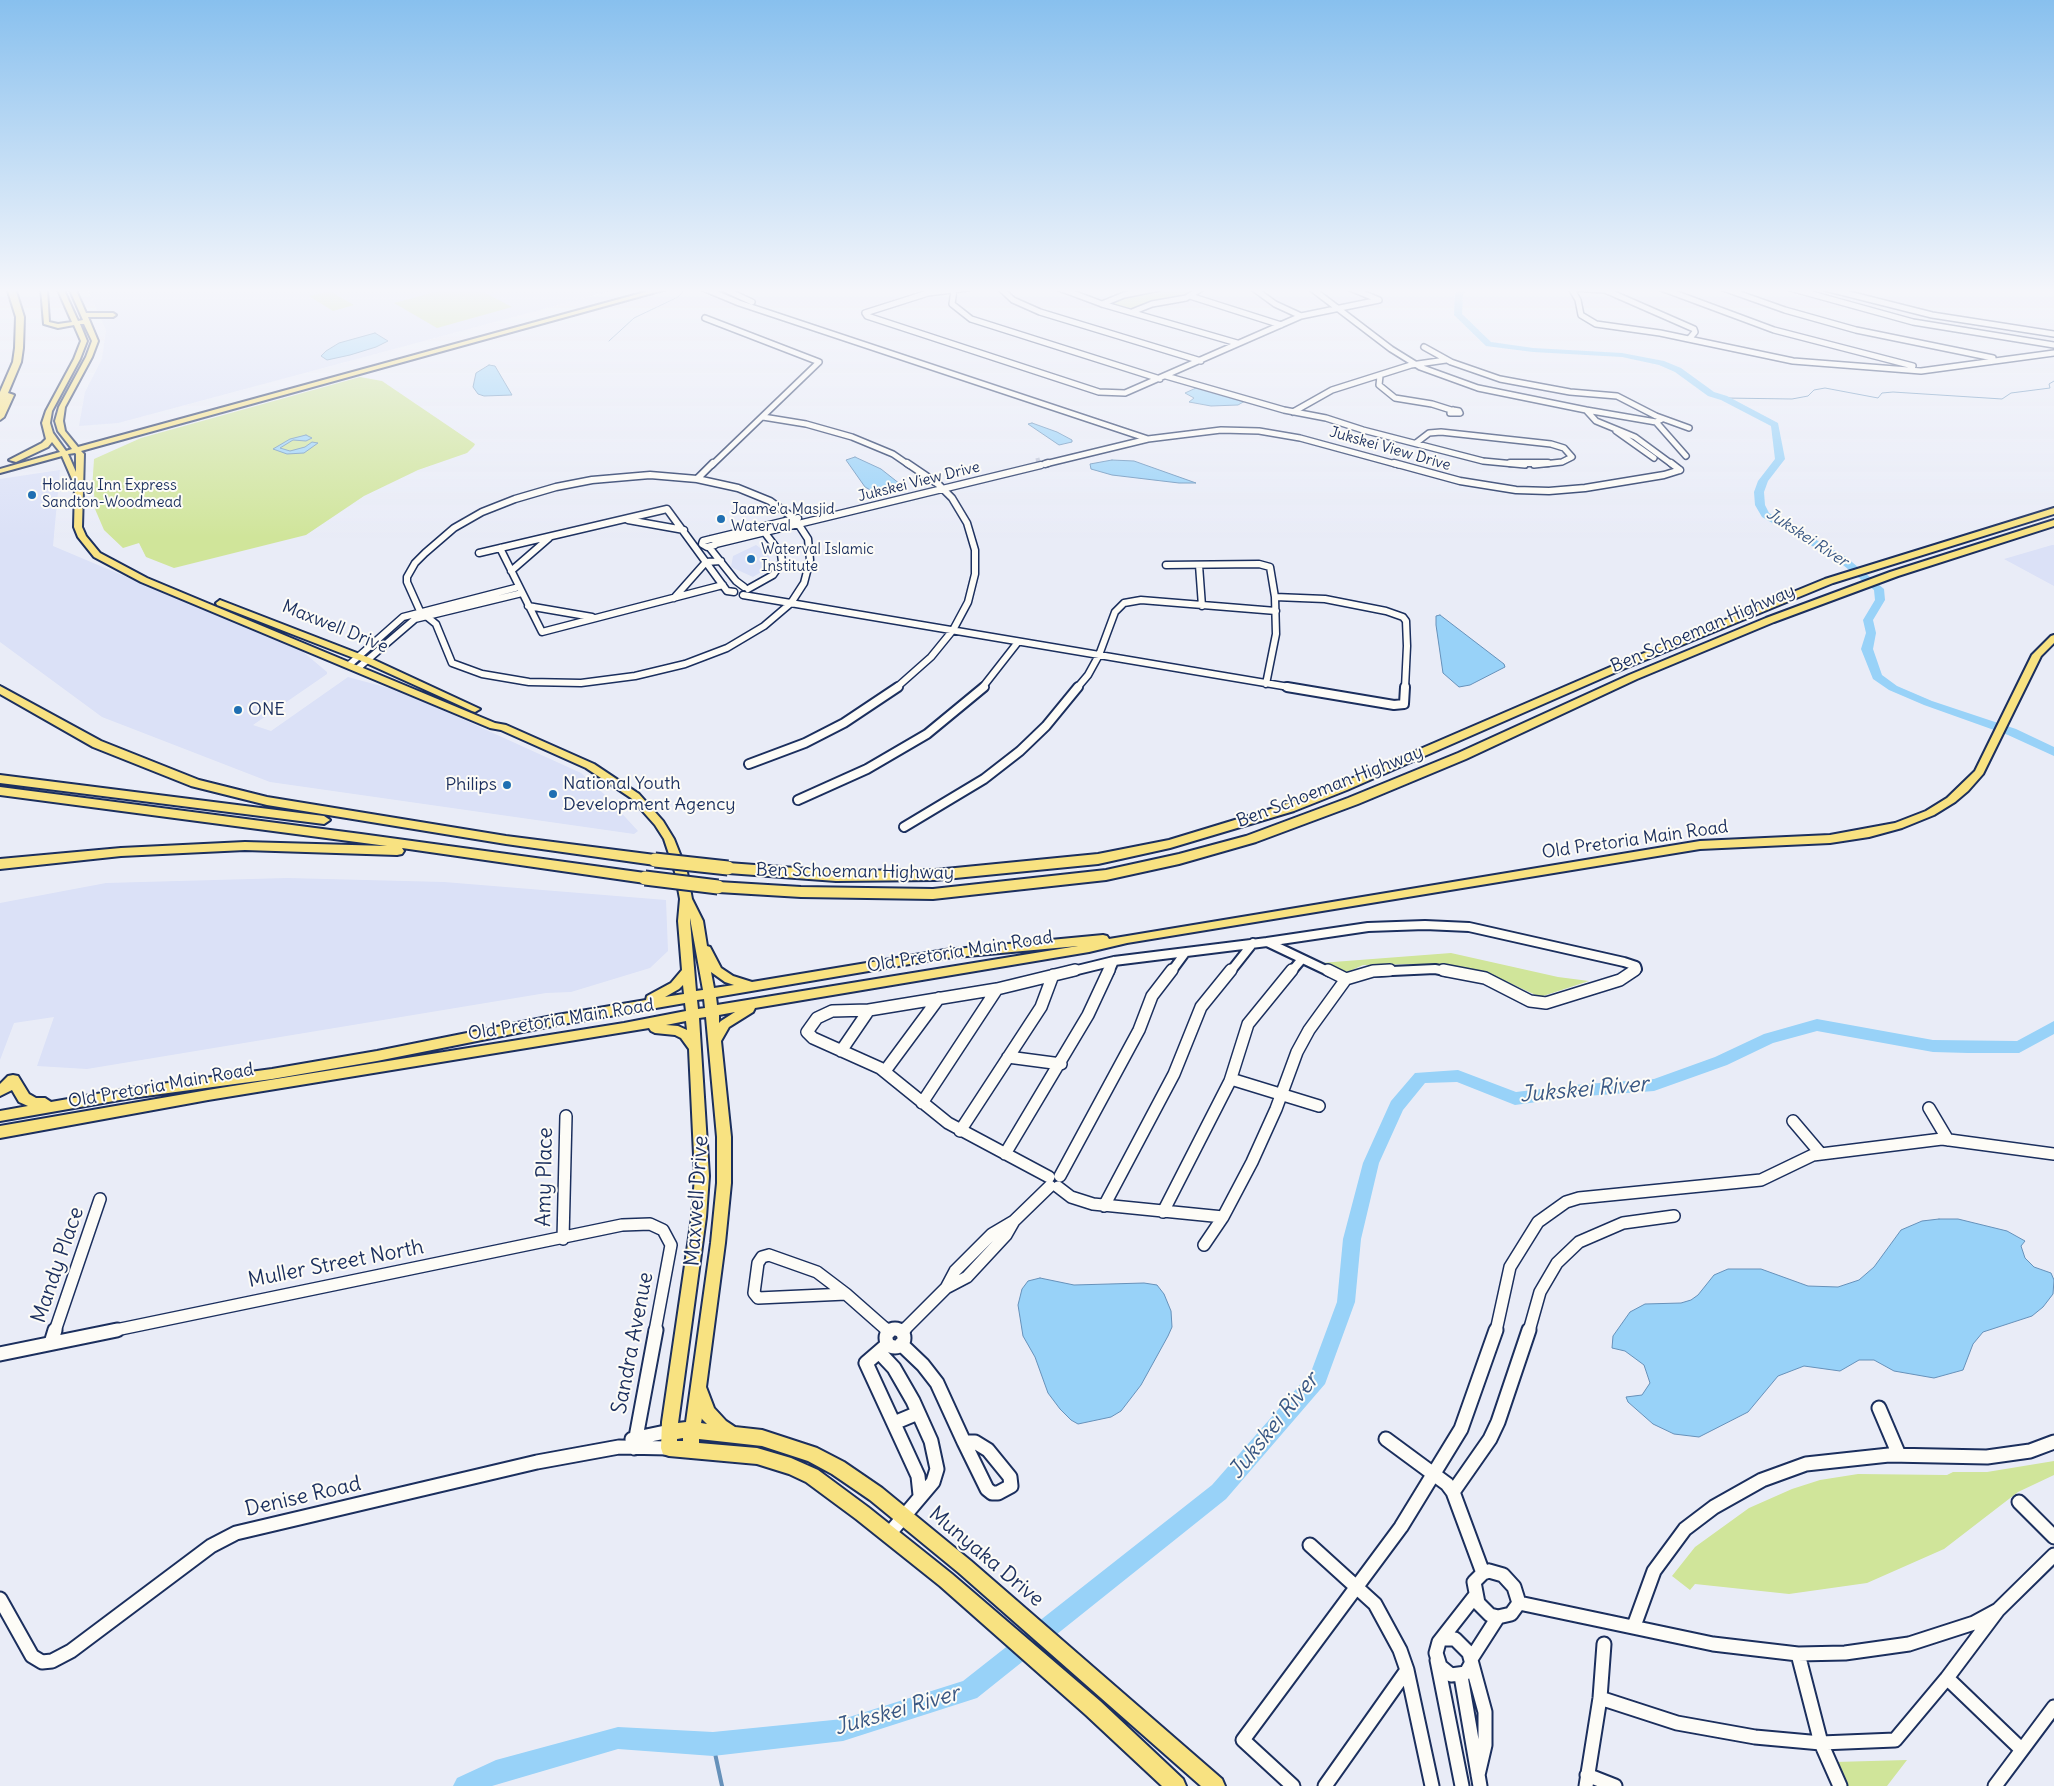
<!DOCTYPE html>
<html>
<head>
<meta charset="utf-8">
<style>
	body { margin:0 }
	canvas { display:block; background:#e9ecf7 }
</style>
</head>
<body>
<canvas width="2054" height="1786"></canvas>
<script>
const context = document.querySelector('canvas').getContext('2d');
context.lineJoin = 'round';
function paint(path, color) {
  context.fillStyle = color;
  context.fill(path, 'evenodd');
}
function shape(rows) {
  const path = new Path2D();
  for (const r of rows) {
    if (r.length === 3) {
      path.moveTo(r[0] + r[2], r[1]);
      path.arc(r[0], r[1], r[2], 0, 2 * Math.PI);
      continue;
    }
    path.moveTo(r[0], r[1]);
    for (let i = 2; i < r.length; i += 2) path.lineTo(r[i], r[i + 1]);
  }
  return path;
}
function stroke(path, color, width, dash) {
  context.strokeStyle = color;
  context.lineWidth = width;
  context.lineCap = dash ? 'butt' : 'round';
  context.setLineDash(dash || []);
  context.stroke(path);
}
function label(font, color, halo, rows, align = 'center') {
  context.font = font + ' Delius,sans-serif';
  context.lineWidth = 4;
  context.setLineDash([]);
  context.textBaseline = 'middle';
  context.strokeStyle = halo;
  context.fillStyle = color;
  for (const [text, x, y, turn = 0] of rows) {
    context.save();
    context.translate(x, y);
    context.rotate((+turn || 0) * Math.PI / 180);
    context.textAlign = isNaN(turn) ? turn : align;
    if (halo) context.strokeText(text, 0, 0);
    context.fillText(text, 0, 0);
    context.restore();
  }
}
const built = shape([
	[87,288,621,288,118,423,79,426,85,392,102,359,106,330],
	[60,470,53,546,302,651,327,672,327,674,253,725,271,731,348,677,403,692,581,773,604,794,638,831,634,834,270,782,102,717,0,642,0,479],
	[756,545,769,554,770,562,763,571,753,577,731,567,733,556],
	[2054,545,2054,586,2004,559,2052,545],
	[287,878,444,882,666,900,668,951,650,968,571,992,546,993,87,1069,37,1066,54,1017,14,1023,0,1060,0,903,106,883]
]);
const green = shape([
	[450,288,476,288,512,307,437,328,394,303],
	[1163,288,1201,288,1193,294,1130,311,1104,304,1120,296],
	[331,291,340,297,354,305,333,311,309,296],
	[360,377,382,381,475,444,474,446,467,453,418,470,364,496,306,535,174,568,146,557,139,543,123,548,104,530,95,509,94,492,92,490,94,459,141,438],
	[1451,953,1558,977,1589,981,1540,997,1486,972,1426,964,1363,965,1343,974,1320,963],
	[2054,1461,2054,1475,2018,1492,1944,1549,1867,1583,1789,1594,1695,1584,1690,1590,1672,1576,1695,1547,1749,1508,1792,1489,1820,1480,1858,1474,1947,1475,1953,1472,1987,1472],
	[1907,1760,1887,1786,1845,1786,1835,1762]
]);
const water = shape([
	[375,333,388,341,376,347,350,355,327,360,321,356,326,351,339,343,375,333],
	[489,365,495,366,512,395,484,396,478,394,473,387,476,373,489,365],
	[1196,388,1217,390,1245,401,1238,405,1211,406,1189,402,1194,398,1185,393,1196,388],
	[1032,423,1057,432,1072,440,1072,442,1059,445,1028,424,1032,423],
	[306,435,312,438,306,441,293,440,280,448,290,451,305,447,312,442,318,443,304,453,287,454,273,449,290,439,306,435],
	[855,457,881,469,900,484,874,492,865,487,846,460,855,457],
	[1112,460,1134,461,1196,483,1179,483,1112,475,1091,469,1090,464,1112,460],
	[1440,615,1504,664,1505,667,1470,685,1459,687,1443,673,1436,625,1436,616,1440,615],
	[1939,1219,1958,1219,2007,1231,2025,1241,2021,1246,2025,1258,2034,1267,2051,1273,2054,1280,2053,1294,2043,1307,2032,1316,1983,1332,1973,1344,1963,1370,1934,1378,1894,1371,1874,1360,1859,1360,1840,1371,1804,1366,1778,1376,1748,1412,1699,1437,1674,1434,1653,1424,1628,1402,1626,1397,1642,1395,1650,1383,1644,1365,1625,1351,1612,1348,1613,1336,1630,1312,1645,1304,1681,1303,1691,1300,1698,1295,1714,1275,1728,1269,1761,1269,1808,1286,1838,1287,1859,1280,1874,1267,1901,1230,1922,1221,1939,1219],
	[1040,1278,1074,1285,1144,1283,1157,1285,1164,1294,1171,1311,1172,1327,1168,1336,1141,1385,1121,1411,1111,1417,1078,1424,1071,1420,1060,1409,1048,1393,1035,1357,1023,1336,1018,1305,1022,1289,1028,1281,1040,1278]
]);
const streamFar1 = shape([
	[609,341,634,318,678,297,686,288],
	[1724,398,1792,399,1808,396,1814,390,1825,388,1878,398,1882,393,1893,392,2002,399,2011,393,2050,388,2049,384,2054,381]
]);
const stream = shape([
	[713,1744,722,1786]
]);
const river = shape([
	[1464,288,1473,288,1463,294,1462,314,1491,342,1533,348,1622,353,1664,361,1681,368,1714,392,1727,396,1778,423,1785,459,1768,481,1764,492,1765,505,1769,513,1846,557,1884,589,1885,600,1873,620,1876,633,1873,649,1882,675,1897,686,1932,701,2016,729,2054,747,2054,756,2008,735,1924,705,1889,690,1873,679,1861,649,1866,633,1863,620,1875,600,1874,590,1838,561,1762,517,1755,505,1754,492,1758,481,1775,459,1771,426,1721,400,1708,396,1675,372,1659,365,1622,357,1533,352,1486,346,1454,315,1455,293,1464,288],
	[1817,1019,1933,1040,2017,1041,2054,1021,2054,1034,2019,1053,1968,1053,1933,1052,1817,1031,1773,1043,1727,1065,1654,1091,1573,1097,1515,1105,1457,1082,1425,1083,1403,1110,1379,1163,1361,1239,1355,1302,1325,1384,1226,1499,977,1698,843,1741,713,1756,618,1749,492,1786,453,1786,457,1778,496,1760,618,1727,713,1732,843,1719,963,1681,1212,1485,1311,1372,1337,1302,1343,1239,1363,1163,1391,1101,1415,1073,1458,1070,1516,1092,1573,1085,1654,1079,1715,1057,1764,1034,1817,1019]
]);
const minorTunnel = shape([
	[1036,461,1040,460]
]);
const minorFar4 = shape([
	[703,288,739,303,1148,439],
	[722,288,752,302],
	[968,288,928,293,865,313,867,316,1099,392,1125,393,1301,316,1379,300,1350,288],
	[1000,288,1013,300,1040,312,1201,361],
	[1059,288,1102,304,1237,343],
	[1253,288,1275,304,1301,316],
	[1311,288,1391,349,1420,367,1478,388,1586,410,1596,421,1635,437,1673,465],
	[1571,288,1578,300,1581,315,1596,324,1660,333,1793,361,1921,371,2054,353],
	[1571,288,1605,290,1694,329,1695,332,1689,339],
	[1661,288,1774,330,1913,366],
	[1723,288,1785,310,1856,330,1993,358],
	[1790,288,1913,322,2054,345],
	[1825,288,1932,315,2054,334],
	[954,290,952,304,971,319,1160,379],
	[1190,296,1281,325],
	[1102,304,1124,295,1159,288],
	[1132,312,1152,304,1186,298,1202,288],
	[705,318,819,362,712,465],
	[1424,347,1451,362,1500,379,1570,392,1617,396,1656,416,1689,428],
	[1166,376,1284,410,1326,418,1363,430,1483,461,1525,465],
	[1380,376,1379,385,1395,398,1432,404,1451,410],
	[1453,410,1459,411,1460,413,1450,413,1453,410],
	[1586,410,1656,422,1662,419],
	[1293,412,1332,390,1411,365,1446,360],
	[763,417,806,424,852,437,893,454,909,465],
	[1656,422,1686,456],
	[1616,431,1654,458],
	[1416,443,1429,433,1441,432,1551,444,1564,448,1572,457,1562,462,1534,465],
	[1045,464,1148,439,1221,430,1259,431,1300,438,1399,465]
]);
const minorFar3 = shape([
	[1394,463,1460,481,1516,490,1549,491,1585,488,1664,475,1680,470],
	[1510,463,1548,463],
	[1671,463,1680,470],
	[1045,464,1048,463],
	[650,475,697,479,738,488,770,501,795,519,808,539,810,560,804,583,791,603,764,626,727,648,685,664,635,676,581,683,529,682,482,674,452,663,436,624,420,611,407,582,407,577,415,563,425,553,454,528,482,512,515,499,556,487,592,480,650,475],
	[697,479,713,463],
	[628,520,684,530],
	[711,539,798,518],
	[711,539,716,541,715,545,707,547,702,544,703,541,711,539],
	[716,544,1041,465],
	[709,547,736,581,744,587],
	[500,548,542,632,723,585],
	[479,553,667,509,727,591,734,592],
	[1166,565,1259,564,1270,567,1275,597,1276,634,1266,684],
	[1199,565,1202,606],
	[511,571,549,538],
	[748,589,773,575,782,562,781,554,762,529],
	[743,595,1295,688],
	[1275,597,1325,599,1386,611,1403,617,1406,621,1407,646,1405,688],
	[674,598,706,562,721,561],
	[528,606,592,617],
	[350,664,403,617,519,587],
	[358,668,415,619,522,593],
	[896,688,931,657,953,630,968,602,975,574,975,550,967,523,952,498,938,484,907,463],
	[982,688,1018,642],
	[1077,688,1088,675,1099,655,1115,612,1124,603,1141,600,1276,611]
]);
const minorFar2 = shape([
	[1287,687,1394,705,1404,704,1405,687],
	[749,764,805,743,844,723,898,687],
	[798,800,867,769,927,734,984,687],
	[904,827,984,779,1020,751,1046,726,1078,687],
	[1267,942,1368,927,1425,925,1469,927,1624,962,1636,966,1637,969,1633,972],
	[1069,972,1114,961,1267,942,1330,972],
	[1109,972,1114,961],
	[1171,972,1185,953],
	[1230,972,1253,943],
	[1291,972,1302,959],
	[1371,972,1435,969,1450,972]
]);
const minorFar1 = shape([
	[1328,970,1346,979],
	[1443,970,1485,978,1530,1001,1546,1003,1620,980,1635,970],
	[841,1051,869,1010],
	[1008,1057,1061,1064],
	[885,1071,939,998],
	[1231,1079,1319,1106],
	[922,1103,997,989],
	[1929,1108,1948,1140],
	[1793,1121,1821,1154],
	[960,1131,1041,1007,1053,975],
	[1005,1154,1088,1015,1109,970],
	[1060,1176,1139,1030,1152,996,1172,970],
	[1049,1177,948,1123,880,1068,813,1038,807,1032,817,1018,832,1011,869,1010,997,989,1075,970],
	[1058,1187,1071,1197,1093,1204,1223,1217],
	[1104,1206,1174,1074,1201,1007,1231,970],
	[1163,1212,1230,1081,1248,1024,1292,970],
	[563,1239,566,1116],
	[1204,1245,1223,1217,1252,1162,1276,1109,1297,1052,1309,1030,1346,979,1373,971,1390,970],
	[769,1255,817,1272,846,1294,758,1298,754,1293,758,1263,762,1257,769,1255],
	[946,1288,955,1271,992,1234,1014,1221],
	[846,1294,888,1331],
	[55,1331,100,1199],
	[111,1331,622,1225,650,1224,663,1230,671,1245,655,1331],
	[903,1331,946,1288,967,1277,1006,1235,1014,1221,1050,1186],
	[1496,1331,1510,1267,1538,1222,1566,1202,1579,1198,1761,1180,1813,1155,1942,1139,2054,1154],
	[1529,1331,1540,1292,1557,1263,1579,1242,1623,1223,1674,1216]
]);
const minor = shape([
	[895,1338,9],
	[887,1330,889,1332],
	[902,1332,904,1330],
	[51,1343,55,1330],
	[888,1344,866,1363,918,1476,920,1495],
	[901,1344,923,1365,937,1383,964,1442],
	[879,1352,894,1368,913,1401,931,1441,937,1469,933,1482,889,1534],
	[0,1354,117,1330],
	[1879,1408,1899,1455],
	[894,1423,918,1413],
	[632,1439,670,1431],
	[1386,1439,1447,1484,1453,1492,1483,1573],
	[964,1442,975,1442,988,1450,1010,1477,1011,1486,998,1493,992,1493,987,1489,964,1442],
	[634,1448,656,1330],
	[1453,1492,1490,1439,1498,1422,1529,1330],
	[2019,1502,2054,1537],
	[1310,1545,1375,1604,1400,1650,1407,1670,1432,1786],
	[1489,1571,1503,1575,1514,1587,1519,1603,1511,1614,1498,1617,1490,1615,1478,1603,1474,1582,1483,1573,1489,1571],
	[0,1599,32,1656,42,1662,52,1661,71,1651,211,1546,236,1533,537,1462,619,1447,669,1448],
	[1519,1603,1713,1644,1798,1654,1845,1653,1909,1644,1974,1623,1998,1610,1947,1678,1895,1740,1821,1743,1755,1737,1677,1723,1600,1698],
	[1998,1610,2054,1555],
	[1634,1626,1654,1571,1685,1529,1714,1507,1762,1480,1806,1464,1889,1455,1987,1457,2030,1451,2054,1442],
	[1444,1639,1455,1639,1469,1653,1485,1712,1485,1745,1478,1775],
	[1798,1654,1821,1743,1840,1786],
	[1471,1659,1498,1617],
	[1437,1660,1462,1786],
	[1471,1664,1466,1673,1451,1675,1440,1666,1436,1653,1439,1642,1475,1596],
	[1461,1676,1480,1786],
	[1947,1678,2021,1749],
	[1587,1775,1615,1786],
	[1293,1786,1243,1740,1401,1527,1461,1429,1496,1330],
	[1325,1786,1407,1670],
	[1586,1786,1600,1698,1604,1644],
	[1995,1786,2054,1707]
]);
const major = shape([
	[41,288,47,288,49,322,58,324,72,322,57,288,63,288,78,321,83,320,69,288,75,288,86,313,113,313,116,315,113,317,88,317,98,341,92,357,65,407,63,421,65,431,78,447,660,288,668,288,667,289,81,451,84,454,82,527,86,536,100,553,147,578,495,723,506,725,594,764,639,794,663,821,674,839,687,872,692,899,703,921,707,946,710,947,721,968,733,976,752,982,945,950,1103,935,1107,936,1109,939,1700,841,1830,835,1895,823,1926,811,1947,798,1975,771,2032,655,2051,636,2054,635,2054,643,2041,656,1983,774,1968,791,1955,802,1934,815,1902,828,1869,837,1830,843,1700,849,1127,943,1089,952,755,1008,753,1012,729,1027,721,1041,731,1137,731,1183,725,1243,706,1387,714,1408,726,1421,735,1427,762,1430,817,1448,844,1462,882,1488,971,1561,1222,1779,1225,1786,1201,1786,959,1573,870,1500,832,1474,808,1461,762,1446,699,1439,699,1443,757,1448,791,1458,818,1470,868,1507,952,1574,1100,1701,1183,1779,1186,1786,1162,1786,1086,1715,940,1586,856,1519,806,1482,789,1474,757,1464,669,1456,663,1454,661,1448,662,1422,692,1217,695,1176,689,1049,681,1038,675,1035,655,1033,651,1031,649,1028,208,1100,0,1138,0,1126,208,1090,624,1023,686,1011,685,1003,557,1025,377,1061,272,1079,131,1098,0,1121,0,1111,28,1106,19,1102,12,1090,0,1096,0,1084,8,1076,13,1075,18,1076,29,1094,36,1098,45,1098,51,1102,131,1088,272,1069,377,1051,557,1015,646,1000,647,996,671,983,682,970,678,921,680,899,675,872,664,839,655,825,631,798,586,768,501,730,490,728,141,582,94,557,78,537,74,527,75,486,62,456,0,473,0,469,60,452,52,442,48,447,16,462,9,460,42,443,46,439,42,423,46,411,74,359,81,341,74,325,58,328,44,324,41,288],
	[80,324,84,324,92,341,86,357,59,407,55,421,58,431,72,449,66,451,53,433,50,423,52,411,80,359,87,341,80,324],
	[75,453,76,454,76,472,68,454,75,453],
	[690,918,703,990,696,991,690,921,690,918],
	[1078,946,717,1005,716,997,945,958,1078,946],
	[711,972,725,982,734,985,714,988,711,972],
	[683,985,684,994,665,997,679,989,683,985],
	[704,999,705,1008,698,1009,697,1000,704,999],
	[735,1012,721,1021,719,1023,719,1015,735,1012],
	[706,1017,717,1137,717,1183,711,1243,686,1422,678,1423,706,1217,709,1176,699,1018,706,1017],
	[686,1021,687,1030,678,1026,666,1025,686,1021],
	[702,1418,702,1419,707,1424,701,1423,702,1418],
	[683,1438,683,1441,677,1441,677,1439,683,1438],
	[720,288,727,288,730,290,727,292,720,288],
	[220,600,370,658,480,709,475,712,472,711,364,662,217,605,216,603,220,600]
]);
const highway = shape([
	[7,288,15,288,24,317,23,348,21,362,8,393,14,395,4,417,0,420,0,392,13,362,15,348,16,317,7,288],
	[2054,508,2054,514,1833,583,1623,669,1347,790,1294,811,1170,848,1098,864,935,880,836,881,728,873,721,868,728,863,836,871,935,870,1098,854,1169,840,1284,805,1339,784,1615,665,1825,579,2054,508],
	[2054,520,2054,526,1898,576,1774,622,1637,679,1466,759,1358,804,1256,842,1179,864,1106,880,933,899,801,897,718,892,711,887,718,882,801,887,933,889,1106,870,1179,854,1246,836,1348,798,1458,753,1629,675,1766,618,1890,572,2054,520],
	[0,686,101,741,199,780,267,797,506,836,655,855,662,860,655,865,506,844,267,805,191,786,93,747,0,694,0,686],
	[0,775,324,816,330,820,324,824,0,783,0,775],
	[0,787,361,834,645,873,652,878,645,883,402,848,404,851,402,854,397,855,245,850,121,856,0,869,0,859,121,848,245,842,387,846,0,795,0,787]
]);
const highwayBridge = shape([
	[655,860,728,868],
	[645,878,718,887]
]);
const markers = [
	[32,495,5,"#1f6fb2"],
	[721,519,5,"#1f6fb2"],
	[751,559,5,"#1f6fb2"],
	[238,710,5,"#1f6fb2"],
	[507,785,5,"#1f6fb2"],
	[553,794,5,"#1f6fb2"]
];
const farStreetnames = [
	["Jukskei View Drive",1390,449,16],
	["Jukskei View Drive",919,482,-14]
];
const farPoinames = [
	["Holiday Inn Express",42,486],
	["Sandton-Woodmead",42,503],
	["Jaame'a Masjid",731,510],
	["Waterval",731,527],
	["Waterval Islamic",761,550],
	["Institute",761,567]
];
const farWaternames = [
	["Jukskei River",1807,538,33]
];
const streetNames = [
	["Maxwell Drive",335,627,22],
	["Ben Schoeman Highway",1703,629,-23],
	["Ben Schoeman Highway",1330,787,-21],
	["Old Pretoria Main Road",1635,840,-8],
	["Ben Schoeman Highway",855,872,1],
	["Old Pretoria Main Road",960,952,-9],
	["Old Pretoria Main Road",561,1020,-9],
	["Old Pretoria Main Road",161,1086,-10]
];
const poiNames = [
	["ONE",248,710],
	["National Youth",563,784],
	["Development Agency",563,805],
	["Philips",497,785,"right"]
];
const nearStreetnames = [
	["Amy Place",545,1177,-89],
	["Maxwell Drive",697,1201,-86],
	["Muller Street North",336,1264,-11],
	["Mandy Place",58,1265,-71],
	["Sandra Avenue",633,1343,-79],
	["Denise Road",303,1497,-13],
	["Munyaka Drive",986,1557,40]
];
const nearWaternames = [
	["Jukskei River",1584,1090,-5],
	["Jukskei River",1274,1426,-51],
	["Jukskei River",897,1711,-16]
];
paint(built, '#dbe1f7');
paint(green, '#d0e59a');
paint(water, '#98d2f8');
stroke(water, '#6691ba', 1);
stroke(streamFar1, '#6691ba', 1);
stroke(stream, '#6691ba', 4);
paint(river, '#98d2f8');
stroke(minorTunnel, '#c0c6d8', 5, [5, 2.5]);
stroke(minorFar4, '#1b2f5e', 8);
stroke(minorFar3, '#1b2f5e', 9);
stroke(minorFar2, '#1b2f5e', 12);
stroke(minorFar1, '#1b2f5e', 14);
stroke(minor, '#1b2f5e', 17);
stroke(major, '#1b2f5e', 4);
stroke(highway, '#1b2f5e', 4);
stroke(minorFar4, '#fdfcf7', 5);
stroke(minorFar3, '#fdfcf7', 6);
stroke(minorFar2, '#fdfcf7', 8);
stroke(minorFar1, '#fdfcf7', 11);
stroke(minor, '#fdfcf7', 13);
paint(major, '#f8e281');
paint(highway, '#f8e281');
stroke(highwayBridge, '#1b2f5e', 17, []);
stroke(highwayBridge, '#f8e281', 13);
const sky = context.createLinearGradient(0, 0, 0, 538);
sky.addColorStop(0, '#88c0ee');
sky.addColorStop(0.54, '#f5f6fb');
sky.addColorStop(1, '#f5f6fb00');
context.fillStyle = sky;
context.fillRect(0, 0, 2054, 538);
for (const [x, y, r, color] of markers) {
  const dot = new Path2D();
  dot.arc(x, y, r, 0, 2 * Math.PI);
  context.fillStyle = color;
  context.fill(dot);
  stroke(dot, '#fdfcf7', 2);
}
label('15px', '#1b2f5e', '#fdfcf7', farStreetnames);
label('15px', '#1b2f5e', '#fdfcf7', farPoinames, 'left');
label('italic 16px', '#3a5884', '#fdfcf7', farWaternames);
label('18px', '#1b2f5e', '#fdfcf7', streetNames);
label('18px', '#1b2f5e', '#fdfcf7', poiNames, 'left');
label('21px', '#1b2f5e', '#fdfcf7', nearStreetnames);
label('italic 22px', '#3a5884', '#fdfcf7', nearWaternames);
</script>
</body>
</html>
